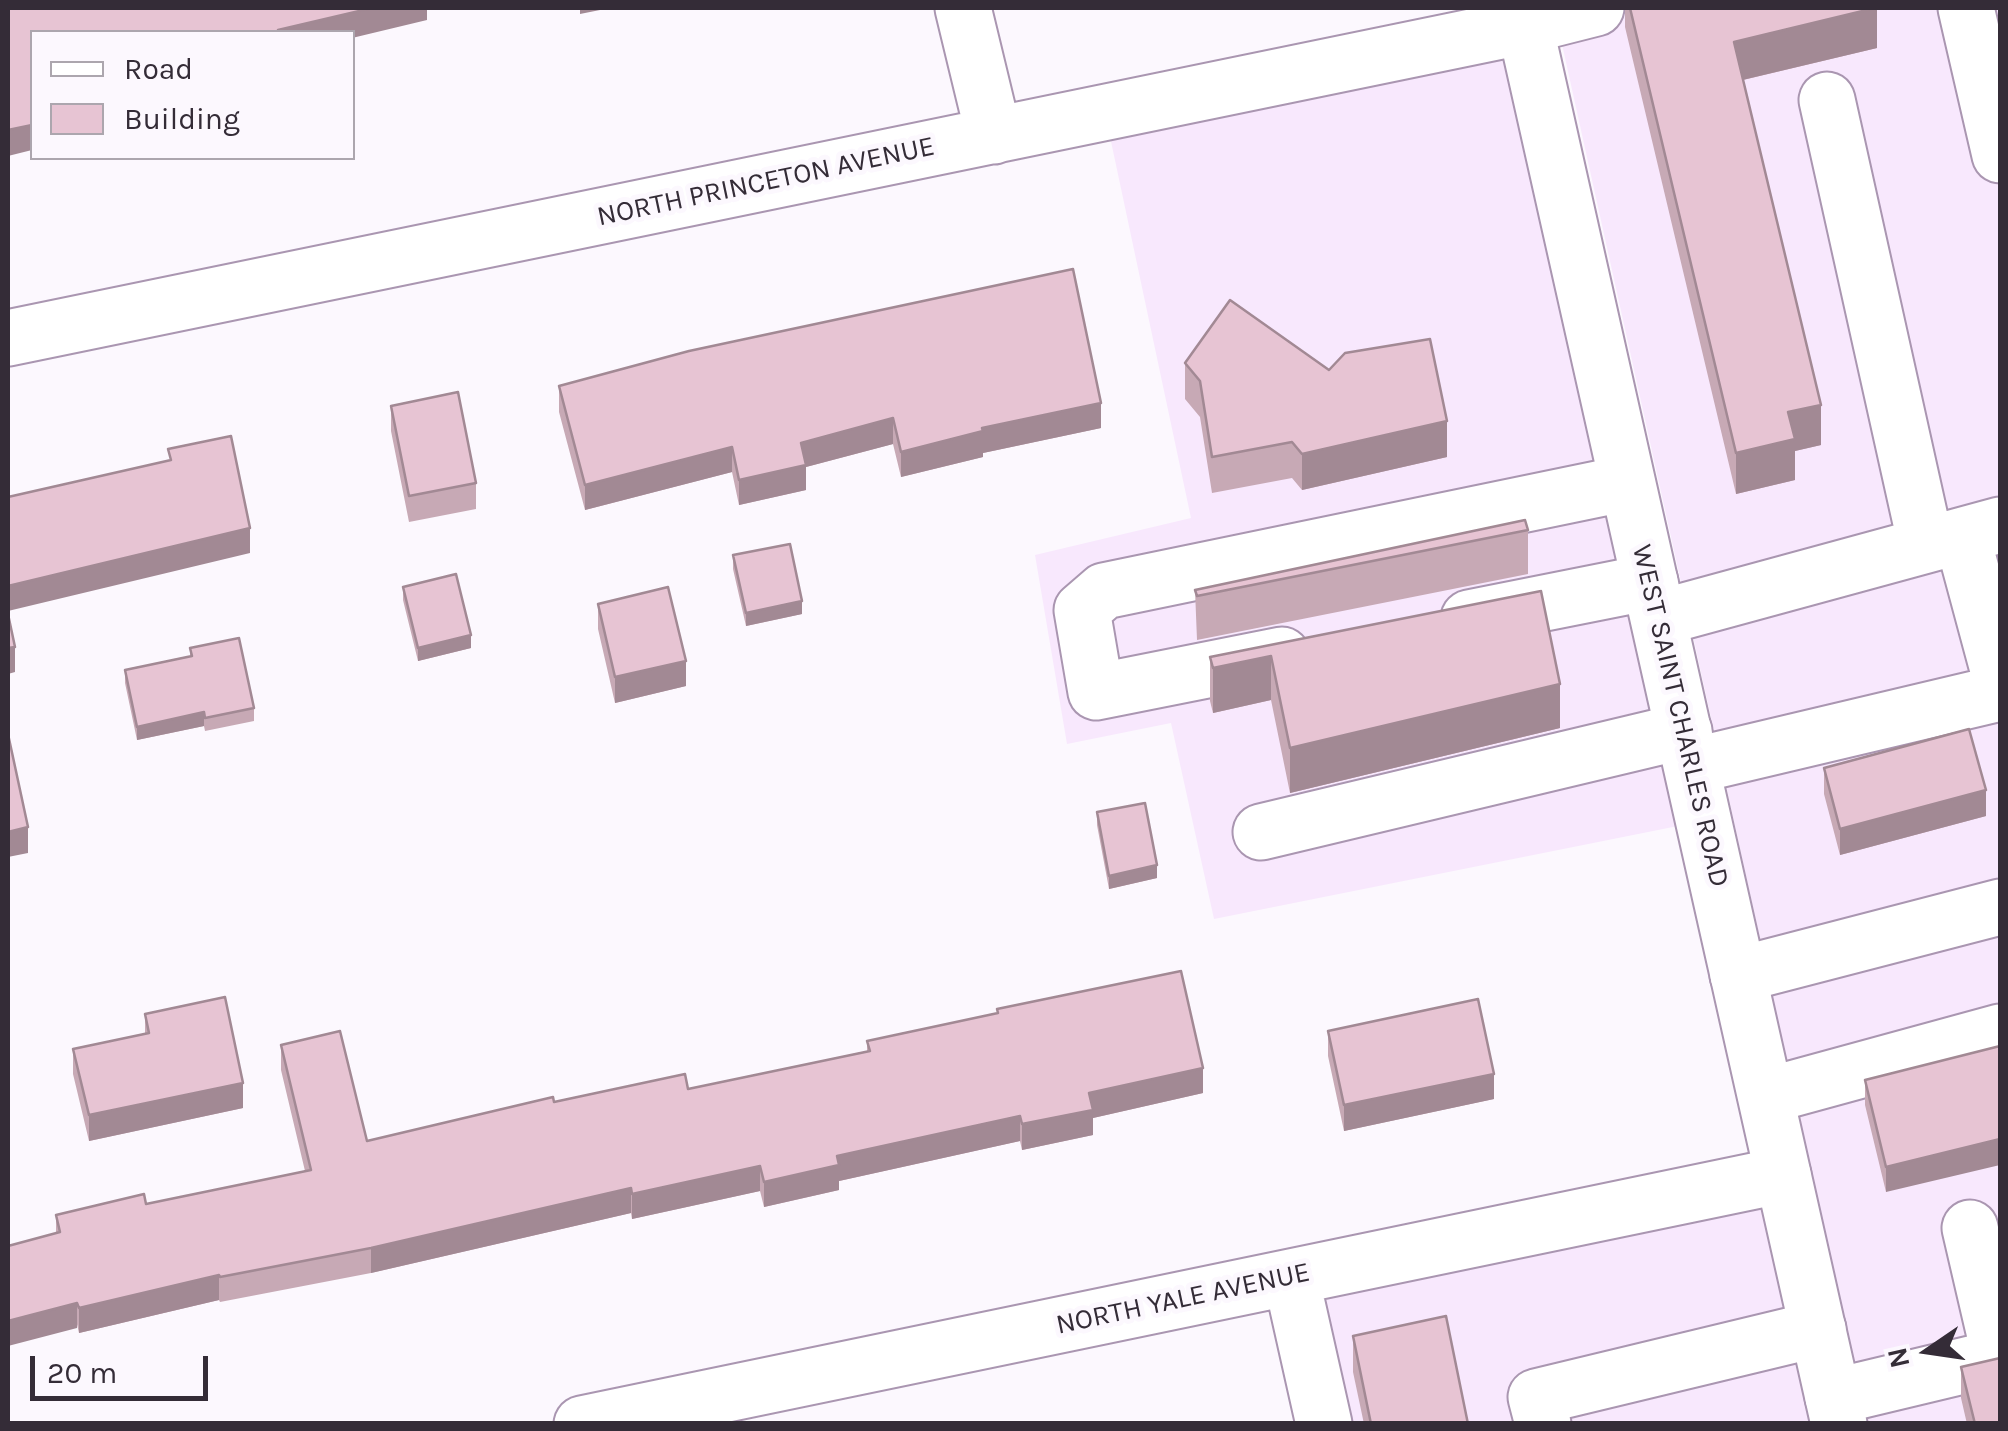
<!DOCTYPE html>
<html>
<head>
<meta charset="utf-8">
<style>
	body { margin:0 }
	#map { position:relative; width:2008px; height:1431px; overflow:hidden; background:#fcf8fe; font-family:Karla,sans-serif }
	canvas { display:block }
	.frame { position:absolute; inset:0; border:10px solid #342c37; pointer-events:none }
	.legend { position:absolute; left:30px; top:30px; width:325px; height:130px; box-sizing:border-box; background:#fcf8fe; border:2px solid #aca6ae; margin:0; padding:12px 18px; list-style:none; font-size:30px; color:#342c37 }
	.legend li { display:flex; align-items:center; gap:20px; height:50px }
	.legend b { width:50px; border:2px solid #aca6ae }
	.north { position:absolute; left:1878px; top:1301px; width:100px; height:100px; -webkit-text-stroke:8px #fcf8fe; paint-order:stroke; rotate:257deg; font-size:28px; font-weight:700; line-height:40px; text-align:center; color:#342c37 }
	.north::after { content:''; display:block; margin:auto; width:35px; height:45px; background:#342c37; clip-path:polygon(50% 0,100% 100%,50% 72%,0 100%) }
	.scale { position:absolute; left:30px; top:1356px; width:178px; height:45px; box-sizing:border-box; border:5px solid #342c37; border-top:0; padding-left:12px; font-size:30px; line-height:35px; white-space:nowrap; color:#342c37; -webkit-text-stroke:8px #fcf8fe; paint-order:stroke }
</style>
</head>
<body>
<div id="map">
<canvas width="2008" height="1431"></canvas>
<div class="frame"></div>
<ul class="legend">
<li><b style="height:12px;background:#fff"></b>Road</li>
<li><b style="height:28px;background:#e7c4d3"></b>Building</li>
</ul>
<div class="north">N</div>
<div class="scale">20 m</div>
</div>
<script>
const context = document.querySelector('canvas').getContext('2d');
context.lineJoin = 'round';
function paint(path, color) {
  context.fillStyle = color;
  context.fill(path, 'evenodd');
}
function shape(rows) {
  const path = new Path2D();
  for (const r of rows) {
    path.moveTo(r[0], r[1]);
    for (let i = 2; i < r.length; i += 2) path.lineTo(r[i], r[i + 1]);
  }
  return path;
}
function stroke(path, color, width, dash) {
  context.strokeStyle = color;
  context.lineWidth = width;
  context.lineCap = dash ? 'butt' : 'round';
  context.setLineDash(dash || []);
  context.stroke(path);
}
function label(font, color, halo, rows, align = 'center') {
  context.font = font + ' Karla,sans-serif';
  context.lineWidth = 10;
  context.setLineDash([]);
  context.textBaseline = 'middle';
  context.strokeStyle = halo;
  context.fillStyle = color;
  for (const [text, x, y, turn = 0] of rows) {
    context.save();
    context.translate(x, y);
    context.rotate((+turn || 0) * Math.PI / 180);
    context.textAlign = isNaN(turn) ? turn : align;
    if (halo) context.strokeText(text, 0, 0);
    context.fillText(text, 0, 0);
    context.restore();
  }
}
const built = shape([
	[1554,8,2000,8,2000,1423,1867,1423],
	[1507,47,1683,825,1214,919,1171,723,1067,744,1035,555,1191,518,1109,132],
	[1767,1198,1819,1423,1306,1423,1278,1298]
]);
const minor = shape([
	[963,8,994,136],
	[1966,8,2000,155],
	[1827,100,1926,545],
	[8,338,1525,26,1596,8],
	[1962,536,2000,677],
	[1469,618,1650,582],
	[1659,618,2000,525],
	[1282,655,1096,692,1082,610,1104,591,1627,483],
	[1692,766,2000,693],
	[1261,832,1684,731],
	[1738,975,2000,907],
	[1766,1096,2000,1032],
	[1970,1228,2000,1357],
	[1291,1277,1324,1424],
	[1833,1397,2000,1357],
	[582,1424,1783,1175],
	[1543,1424,1536,1397,1818,1329]
]);
const major = shape([
	[1521,8,1839,1424]
]);
const wall = shape([
	[1625,8,1877,8,1877,48,1743,80,1821,445,1795,451,1795,480,1736,494,1625,27],
	[1185,363,1447,457,1302,490,1292,478,1212,493,1200,417,1185,399],
	[559,386,1101,428,983,453,983,457,901,477,893,444,806,467,806,490,739,505,732,472,585,510,559,412],
	[391,406,476,483,476,509,409,522,391,431],
	[1528,530,1528,574,1197,640,1195,590],
	[733,555,802,614,746,626,733,569],
	[403,587,471,648,418,661,403,600],
	[1541,591,1560,728,1290,793,1271,700,1213,713,1210,701,1210,657],
	[598,604,686,686,615,703,598,629],
	[190,648,254,708,254,721,205,731,204,726,137,740,125,683,125,670,190,656],
	[1824,768,1986,816,1840,855,1824,794],
	[1097,812,1157,878,1109,889,1097,825],
	[145,1014,243,1108,89,1141,73,1074,73,1049,145,1034],
	[1328,1031,1494,1099,1344,1131,1328,1056],
	[867,1041,1203,1093,1093,1118,1093,1135,1022,1150,1020,1141,839,1181,839,1190,764,1207,760,1191,632,1219,631,1213,371,1273,220,1302,219,1300,79,1333,56,1233,56,1215,146,1204,305,1171,281,1070,281,1045,367,1141,554,1102,688,1089,867,1051],
	[2000,1046,1886,1192,1865,1105,1865,1080],
	[1353,1336,1468,1424,1364,1424,1353,1372],
	[1961,1367,2000,1424,1967,1424,1961,1398]
]);
const shadedWall = shape([
	[372,8,427,8,427,20,352,38,352,32,278,32,278,30],
	[580,8,610,8,580,14],
	[1877,8,1877,48,1734,82,1734,42],
	[32,125,32,150,8,156,8,130],
	[1101,403,1101,428,983,453,983,457,901,477,901,452,982,428],
	[1821,405,1821,445,1795,451,1795,480,1736,494,1736,453,1788,412],
	[893,418,893,444,806,467,806,490,739,505,739,480,801,443],
	[1447,421,1447,457,1302,490,1302,454],
	[732,447,732,472,585,510,585,485],
	[250,528,250,553,8,611,8,586],
	[802,601,802,614,746,626,746,613],
	[471,635,471,648,418,661,418,648],
	[15,647,15,672,8,674,8,648],
	[1271,656,1271,700,1213,713,1213,668],
	[686,661,686,686,615,703,615,677],
	[1560,684,1560,728,1290,793,1290,748],
	[204,712,204,726,137,740,137,727],
	[1986,790,1986,816,1840,855,1840,829],
	[28,827,28,853,8,857,8,832],
	[1157,865,1157,878,1109,889,1109,876],
	[1203,1068,1203,1093,1093,1118,1093,1135,1022,1150,1022,1124,1089,1093],
	[1494,1074,1494,1099,1344,1131,1344,1105],
	[243,1083,243,1108,89,1141,89,1115],
	[1020,1116,1020,1141,839,1181,839,1190,764,1207,764,1182,837,1156],
	[2000,1139,2000,1165,1886,1192,1886,1167],
	[760,1166,760,1191,632,1219,632,1194],
	[631,1188,631,1213,371,1273,371,1248],
	[219,1275,219,1300,79,1333,79,1308],
	[77,1303,77,1328,8,1346,8,1321]
]);
const building = shape([
	[8,8,372,8,278,30,279,32,32,32,32,125,8,130,8,8],
	[1630,8,1875,8,1734,42,1821,405,1788,412,1795,439,1736,453,1630,8],
	[1073,269,1101,403,982,428,983,431,901,452,893,418,801,443,806,465,739,480,732,447,585,485,559,386,689,351,1073,269],
	[1230,300,1329,370,1345,353,1430,339,1447,421,1302,454,1292,442,1212,457,1200,381,1185,363,1230,300],
	[458,392,476,483,409,496,391,406,458,392],
	[231,436,250,528,8,586,8,497,171,460,168,449,231,436],
	[1525,520,1528,530,1197,596,1195,590,1525,520],
	[790,544,802,601,746,613,733,555,790,544],
	[456,574,471,635,418,648,403,587,456,574],
	[668,587,686,661,615,677,598,604,668,587],
	[1541,591,1560,684,1290,748,1271,656,1213,668,1210,657,1541,591],
	[8,614,15,647,8,648,8,614],
	[239,638,254,708,205,718,204,712,137,727,125,670,192,656,190,648,239,638],
	[1969,729,1986,790,1840,829,1824,768,1969,729],
	[8,734,28,827,8,832,8,734],
	[1145,803,1157,865,1109,876,1097,812,1145,803],
	[1181,971,1203,1068,1089,1093,1093,1110,1022,1124,1020,1116,837,1156,839,1165,764,1182,760,1166,632,1194,631,1188,371,1248,220,1277,219,1275,79,1308,77,1303,8,1321,8,1246,60,1232,56,1215,144,1194,146,1204,311,1170,281,1045,340,1031,367,1141,553,1097,554,1102,685,1074,688,1089,870,1051,867,1041,998,1013,997,1009,1181,971],
	[225,997,243,1083,89,1115,73,1049,149,1033,145,1014,225,997],
	[1478,999,1494,1074,1344,1105,1328,1031,1478,999],
	[2000,1046,2000,1139,1886,1167,1865,1080,2000,1046],
	[1446,1316,1468,1424,1371,1424,1353,1336,1446,1316],
	[2000,1358,2000,1424,1975,1424,1961,1367,2000,1358]
]);
const streetNames = [
	["NORTH PRINCETON AVENUE",766,182,-12],
	["WEST SAINT CHARLES ROAD",1680,716,77],
	["NORTH YALE AVENUE",1183,1299,-12]
];
paint(built, '#f8e8fd');
stroke(minor, '#aa96b1', 59);
stroke(major, '#aa96b1', 59);
stroke(minor, '#fff', 55);
stroke(major, '#fff', 55);
paint(wall, '#c7a9b5');
paint(shadedWall, '#a28994');
paint(building, '#e7c4d3');
stroke(building, '#a28994', 2.5);
label('28px', '#342c37', '#fcf8fe', streetNames);
</script>
</body>
</html>
